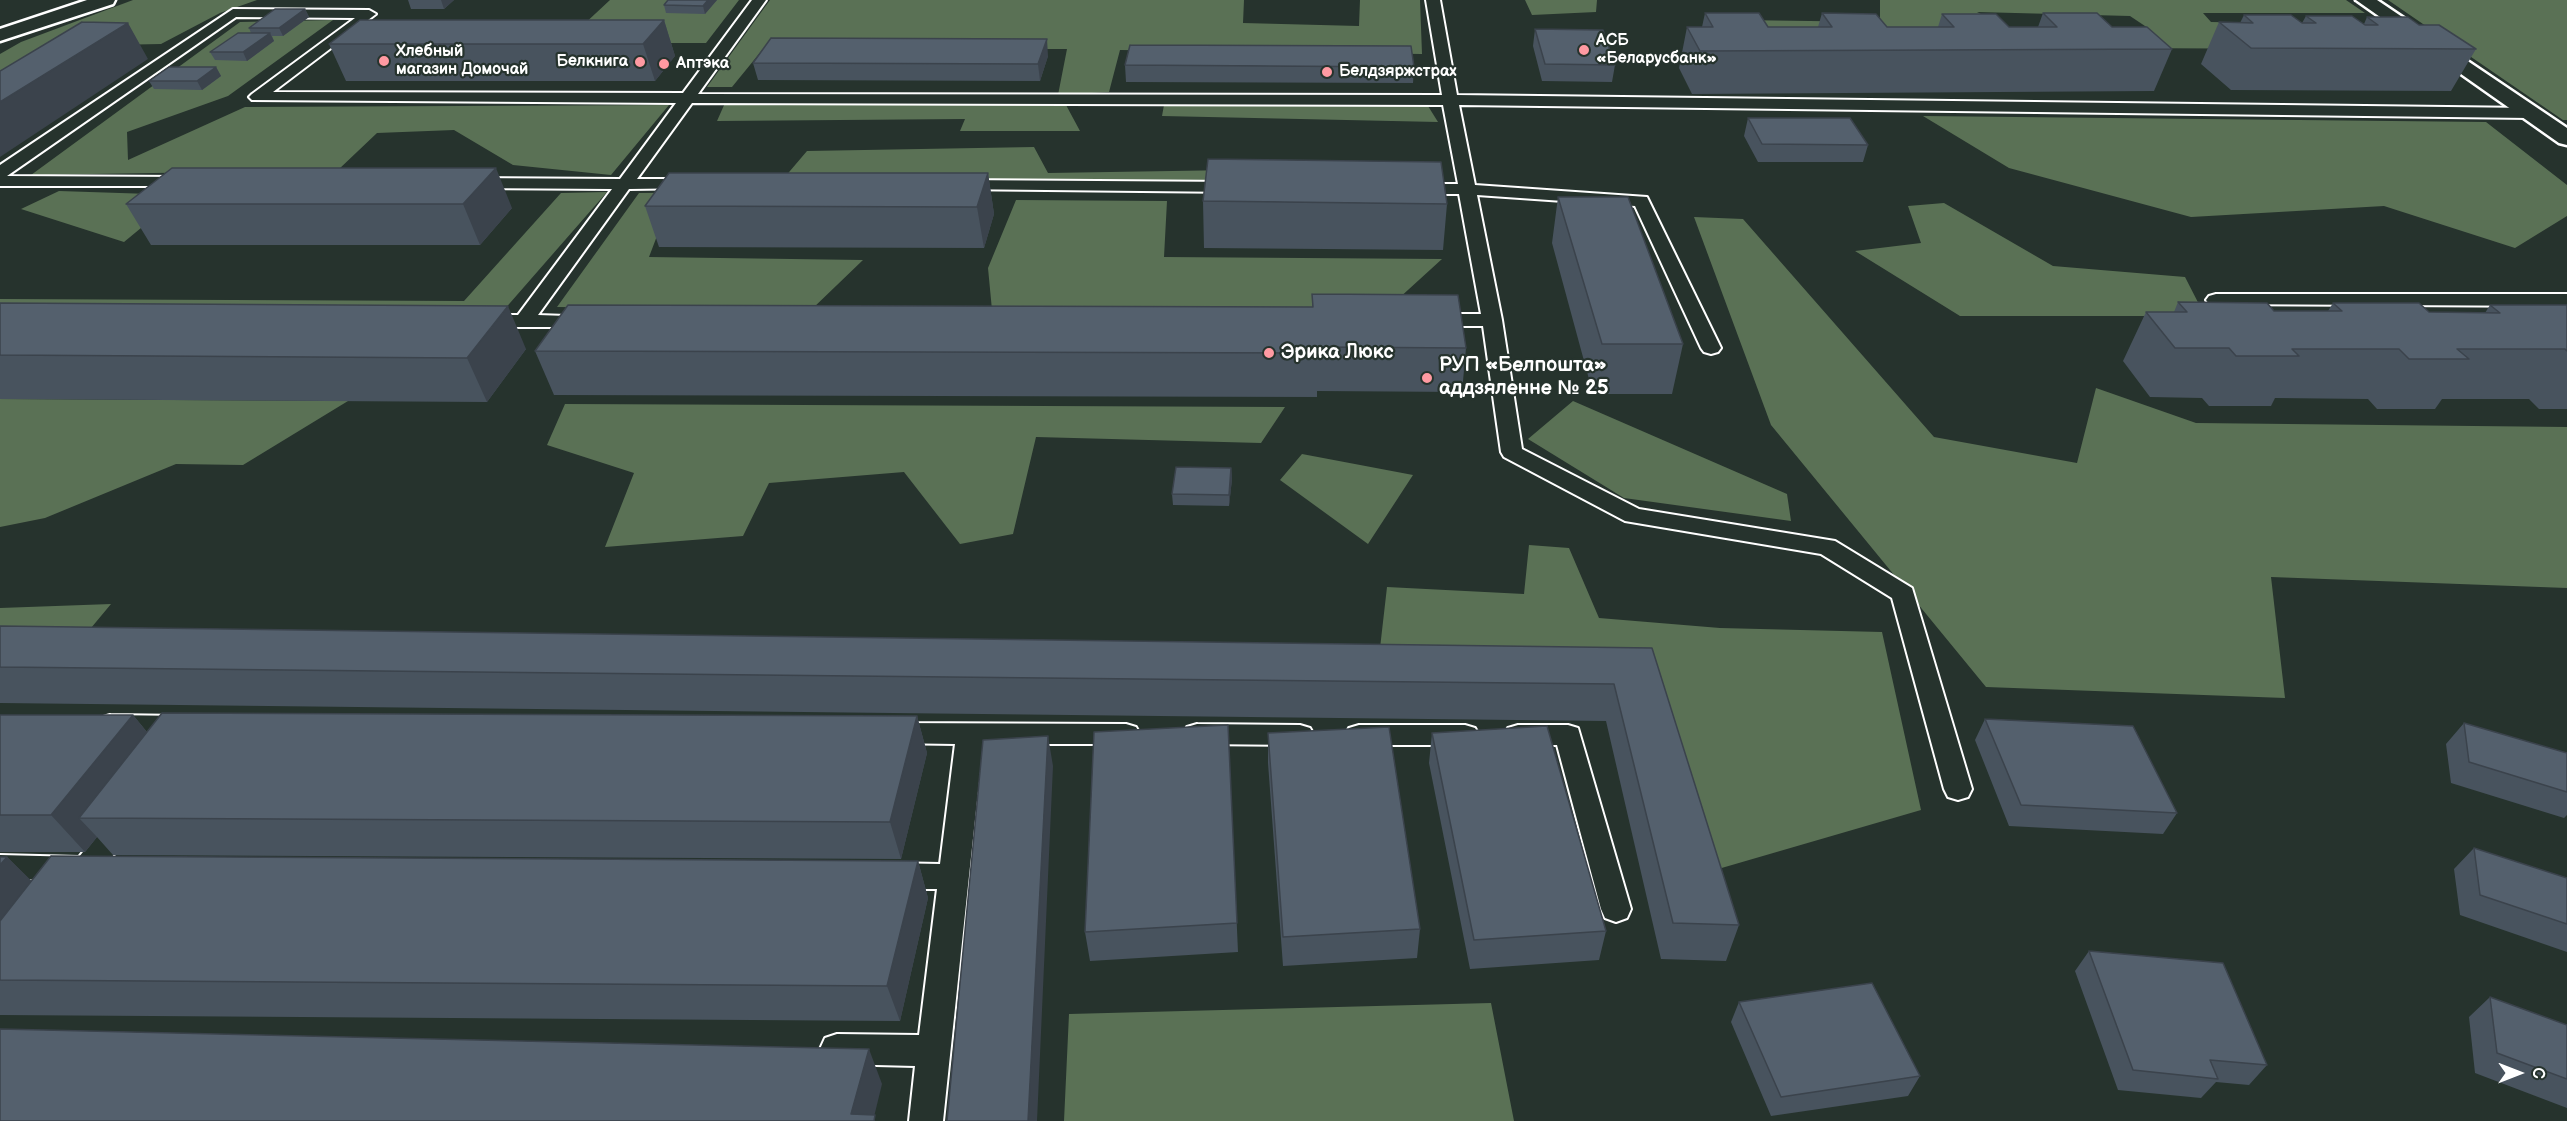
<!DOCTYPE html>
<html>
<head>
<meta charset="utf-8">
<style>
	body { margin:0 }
	#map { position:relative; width:2567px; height:1121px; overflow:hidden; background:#26332d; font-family:"Balsamiq Sans",sans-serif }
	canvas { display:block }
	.north { position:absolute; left:2489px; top:1043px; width:60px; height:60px; -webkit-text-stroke:4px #26332d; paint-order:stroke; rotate:90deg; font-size:16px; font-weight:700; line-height:24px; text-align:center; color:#fff }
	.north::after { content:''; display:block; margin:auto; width:21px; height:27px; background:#fff; clip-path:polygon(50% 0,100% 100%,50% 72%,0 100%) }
</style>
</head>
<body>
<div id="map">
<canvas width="2567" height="1121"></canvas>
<div class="north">С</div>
</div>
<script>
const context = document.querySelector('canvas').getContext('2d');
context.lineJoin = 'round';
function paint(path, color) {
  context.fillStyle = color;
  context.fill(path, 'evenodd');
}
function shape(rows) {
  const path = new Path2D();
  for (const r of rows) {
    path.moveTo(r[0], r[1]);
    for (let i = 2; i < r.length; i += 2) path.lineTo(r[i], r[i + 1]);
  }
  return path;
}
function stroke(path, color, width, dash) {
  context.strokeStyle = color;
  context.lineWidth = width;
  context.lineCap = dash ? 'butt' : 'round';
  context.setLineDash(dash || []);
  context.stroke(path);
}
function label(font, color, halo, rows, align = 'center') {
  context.font = font + ' "Balsamiq Sans",sans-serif';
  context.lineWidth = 4.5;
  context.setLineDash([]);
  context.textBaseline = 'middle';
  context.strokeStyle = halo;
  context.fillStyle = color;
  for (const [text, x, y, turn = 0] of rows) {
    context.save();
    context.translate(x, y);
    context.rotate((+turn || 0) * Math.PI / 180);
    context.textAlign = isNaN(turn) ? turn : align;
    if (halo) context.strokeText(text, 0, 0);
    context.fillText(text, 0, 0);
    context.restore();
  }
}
const green = shape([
	[133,0,257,0,220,13,161,44,111,45,0,114,0,54,21,42],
	[610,0,739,0,706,43,483,43,581,27],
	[770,0,1244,0,1243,23,1359,26,1360,0,1420,0,1422,54,1120,50,1109,92,1058,95,1067,49,763,49,732,87,707,87],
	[1525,0,1611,0,1597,0,1596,12,1532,15],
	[1880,0,2346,0,2365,13,2203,13,2211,22,2321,24,2332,49,2111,48,2148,28,2130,16,1977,12,2021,34,1742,46,1739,20,1880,22],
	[2388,0,2567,0,2567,120,2563,120],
	[333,20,228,96,127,132,128,160,245,107,669,105,611,175,513,165,454,130,377,133,338,170,31,175,240,22],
	[725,103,1066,105,1080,131,960,131,965,119,717,121],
	[1164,105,1428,106,1438,122,1162,116],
	[1923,116,2486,122,2567,185,2567,216,2515,248,2384,206,2191,217,2009,168],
	[1034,147,1048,173,1420,167,1426,183,784,178,807,151],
	[59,191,181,195,124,242,21,209],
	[607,192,503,311,0,309,0,299,464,301,561,193],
	[755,192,668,207,649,257,863,260,811,310,557,307,639,193],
	[1016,200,1167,201,1164,257,1442,259,1386,310,992,310,988,268],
	[1944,203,2053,266,2185,277,2205,316,1960,316,1855,251,1921,243,1908,206],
	[1694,217,1743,219,1934,437,2077,463,2096,388,2196,423,2567,427,2567,588,2271,577,2285,698,1986,687,1771,425],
	[0,399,348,401,243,465,176,464,45,518,0,527],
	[1573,401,1787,494,1791,521,1624,498,1528,439],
	[565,404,1285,407,1261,443,1036,437,1013,534,960,544,904,472,769,483,743,536,605,547,634,473,547,445],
	[1302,454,1413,475,1368,544,1280,480],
	[1529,545,1569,548,1599,618,1720,628,1882,632,1921,810,1701,874,1643,685,1376,683,1387,587,1524,594],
	[111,604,61,664,0,663,0,608],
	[1491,1003,1514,1121,1064,1121,1069,1014]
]);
const service = shape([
	[752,0,766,0,698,94,1442,95,1426,0,1440,0,1457,95,2530,108,2538,113,2530,118,1459,105,1475,185,1647,197,1721,348,1718,352,1711,354,1704,352,1701,348,1635,206,1477,195,1502,320,1522,449,1639,509,1835,541,1912,588,1972,789,1968,797,1958,800,1948,797,1944,789,1892,598,1821,554,1625,521,1504,457,1501,452,1483,326,1430,326,1423,324,1420,320,1423,316,1430,314,1481,314,1459,194,1413,194,1407,193,1405,189,1407,185,1413,184,1458,184,1443,105,692,103,637,179,694,179,700,180,702,184,700,188,629,189,538,315,596,317,599,321,596,325,589,327,482,327,475,325,472,321,475,317,482,315,518,315,612,189,468,188,460,183,468,178,620,179,676,103,252,100,249,97,252,94,355,18,236,17,7,176,184,177,190,178,192,182,190,186,0,186,0,165,233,9,369,10,376,14,273,92,683,93,752,0],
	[957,180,1237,182,1243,183,1245,187,1243,191,1237,192,951,189,949,185,951,181,957,180],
	[2216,294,2567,294,2567,306,2209,304,2206,300,2209,296,2216,294],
	[110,715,184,716,194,719,198,726,194,733,184,736,110,735,100,732,96,725,100,718,110,715],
	[890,723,1126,724,1136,727,1140,734,1136,741,1126,744,983,744,943,1121,909,1121,915,1066,837,1064,825,1060,820,1049,825,1038,837,1034,919,1035,937,889,890,889,879,885,875,876,879,867,890,863,940,864,955,744,890,743,880,740,876,733,880,726,890,723],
	[1197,724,1300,725,1310,728,1314,735,1310,742,1300,745,1197,744,1187,741,1183,734,1187,727,1197,724],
	[1359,725,1465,725,1475,728,1479,735,1475,742,1465,745,1359,745,1349,742,1345,735,1349,728,1359,725],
	[1518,725,1568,725,1578,728,1631,909,1627,918,1616,922,1605,918,1601,909,1557,745,1518,745,1508,742,1504,735,1508,728,1518,725],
	[124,809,134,813,138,821,88,890,77,894,66,890,62,880,0,879,0,855,79,857,114,813,124,809]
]);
const minor = shape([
	[87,0,115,0,113,4,0,41,0,29,87,0],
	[2356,0,2377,0,2567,128,2567,145,2559,143,2356,0]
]);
const wall = shape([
	[408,0,454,0,444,9,411,9],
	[668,0,717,0,705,14,666,13,664,5],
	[305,9,309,17,283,36,272,36,274,41,247,61,215,60,210,52,251,33,249,28],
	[1705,13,1768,27,1818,27,1822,13,1887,27,1938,27,1942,14,2009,27,2038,27,2043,13,2112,27,2172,49,2154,91,1692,94,1679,68,1687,27,1702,27],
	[2244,15,2302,23,2306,16,2364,24,2367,17,2419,25,2476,49,2451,91,2231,90,2201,64,2219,22,2240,23],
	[664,20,675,56,655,81,346,81,329,44],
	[1535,29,1615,65,1612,82,1542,81,1533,46],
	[1048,56,1040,81,758,80,753,63],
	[1125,65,1414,67,1413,83,1126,82],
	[216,67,221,76,202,90,154,89,149,81],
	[1748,118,1868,145,1863,162,1758,162,1744,136],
	[172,168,512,208,480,245,151,245,126,204],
	[988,173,994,214,984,248,659,247,645,206],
	[1558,197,1683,344,1672,394,1593,394,1552,243],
	[1203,201,1447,204,1443,250,1204,248],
	[1312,294,1466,348,1462,392,1317,391,1317,397,554,395,535,351,1312,307],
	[2178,302,2274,311,2328,311,2333,303,2429,312,2485,313,2490,305,2567,305,2567,409,2539,409,2529,399,2442,399,2435,409,2377,409,2368,399,2275,398,2271,406,2209,406,2202,398,2150,397,2123,361,2146,312,2174,312],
	[0,303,526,349,487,402,0,399],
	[1231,468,1232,479,1229,506,1173,505,1172,494],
	[0,626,1652,648,1739,925,1726,961,1661,959,1606,721,0,703],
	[0,715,133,715,147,732,917,716,927,753,901,859,113,855,97,837,85,852,0,852],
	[1985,719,2177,813,2163,834,2009,826,1975,740],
	[2464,723,2567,753,2567,815,2564,818,2451,783,2446,744],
	[1228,725,1238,952,1090,961,1085,932],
	[1268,733,1420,929,1417,958,1283,966,1268,763],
	[1432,733,1606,931,1599,960,1470,969,1429,763],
	[2474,848,2567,878,2567,952,2460,915,2454,869],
	[0,857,7,857,31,881,918,861,928,898,900,1021,0,1015],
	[2089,951,2267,1065,2249,1085,2216,1082,2201,1098,2118,1090,2075,971],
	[2490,997,2567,1025,2567,1108,2475,1073,2469,1017],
	[1739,1002,1920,1076,1908,1096,1771,1116,1731,1022]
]);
const shadedWall = shape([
	[441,0,454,0,444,9],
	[708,0,717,0,705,14,703,6],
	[305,9,309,17,283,36,279,28],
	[664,20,675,56,655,81,643,44],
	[128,23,148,59,0,157,0,102],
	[270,33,274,41,247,61,243,52],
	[1047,39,1048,56,1040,81,1038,64],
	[216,67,221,76,202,90,197,81],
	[496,168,512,208,480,245,463,204],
	[988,173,994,214,984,248,977,207],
	[508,306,526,349,487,402,467,358],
	[1231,468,1232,479,1229,506,1229,495],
	[133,715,163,752,79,818,97,837,85,852,51,815],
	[917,716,927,753,901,859,890,822],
	[1048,736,1053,766,1037,1121,1028,1121],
	[7,857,44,893,0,949,0,865],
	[918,861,928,898,900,1021,887,986],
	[869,1049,882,1084,873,1121,851,1114]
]);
const building = shape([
	[668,0,708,0,703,6,664,5,668,0],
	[275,9,305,9,279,28,249,28,275,9],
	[1705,13,1759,13,1768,27,1832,27,1822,13,1876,14,1887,27,1954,27,1942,14,1996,14,2009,27,2057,27,2043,13,2097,13,2112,27,2147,27,2172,49,1700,51,1687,27,1713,27,1705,13],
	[2244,15,2291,15,2302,23,2316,23,2306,16,2352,16,2365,25,2378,25,2367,17,2408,17,2419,25,2439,25,2476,49,2251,48,2219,22,2253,23,2244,15],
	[360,20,664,20,643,44,329,44,360,20],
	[82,22,128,23,0,102,0,71,82,22],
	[1535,29,1603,30,1615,65,1545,64,1535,29],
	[238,33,270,33,243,52,210,52,238,33],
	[771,38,1047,39,1038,64,753,63,771,38],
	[1130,45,1411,46,1414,67,1125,65,1130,45],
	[169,67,216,67,197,81,149,81,169,67],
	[1748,118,1850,118,1868,145,1762,144,1748,118],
	[1208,159,1441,162,1447,204,1203,201,1208,159],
	[172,168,496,168,463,204,126,204,172,168],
	[669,173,988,173,977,207,645,206,669,173],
	[1558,197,1628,197,1683,344,1602,344,1558,197],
	[1312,294,1458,295,1466,348,1318,347,1318,353,535,351,568,305,1313,307,1312,294],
	[2178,302,2267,303,2274,311,2342,311,2333,303,2419,303,2429,312,2500,313,2490,305,2567,305,2567,351,2565,349,2457,349,2469,359,2409,359,2399,349,2292,349,2299,356,2236,356,2229,348,2175,348,2146,312,2187,312,2178,302],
	[0,303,508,306,467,358,0,355,0,303],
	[1176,467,1231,468,1229,495,1172,494,1176,467],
	[0,626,1652,648,1739,925,1673,923,1614,684,0,667,0,626],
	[162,713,917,716,890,822,79,818,162,713],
	[0,715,133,715,51,815,0,815,0,715],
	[1985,719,2133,726,2177,813,2021,805,1985,719],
	[2464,723,2567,753,2567,792,2469,762,2464,723],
	[1228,725,1237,923,1085,932,1094,732,1228,725],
	[1547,726,1606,931,1474,940,1432,733,1547,726],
	[1389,727,1420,929,1283,937,1268,733,1389,727],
	[1048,736,1028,1121,947,1121,983,740,1048,736],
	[2474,848,2567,878,2567,924,2480,895,2474,848],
	[51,856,918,861,887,986,0,980,0,921,51,856],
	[0,857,7,857,0,865,0,857],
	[2089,951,2223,963,2267,1065,2210,1060,2218,1079,2133,1070,2089,951],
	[1872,983,1920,1076,1781,1097,1739,1002,1872,983],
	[2490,997,2567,1025,2567,1079,2497,1053,2490,997],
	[0,1029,869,1049,851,1114,875,1115,874,1121,0,1121,0,1029]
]);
const markers = [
	[1584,50,6,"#ff9aa2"],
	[384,61,6,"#ff9aa2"],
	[640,62,6,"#ff9aa2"],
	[664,64,6,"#ff9aa2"],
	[1327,72,6,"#ff9aa2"],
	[1269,353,6,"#ff9aa2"],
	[1427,378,6,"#ff9aa2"]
];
const farPoinames = [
	["АСБ",1596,41],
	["«Беларусбанк»",1596,59],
	["Хлебный",396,52],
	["магазин Домочай",396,70],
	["Белкнига",628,62,"right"],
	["Аптэка",676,64],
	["Белдзяржстрах",1339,72]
];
const poiNames = [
	["Эрика Люкс",1281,353],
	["РУП «Белпошта»",1439,366],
	["аддзяленне № 25",1439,389]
];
paint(green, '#5a7155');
stroke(service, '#fff', 4);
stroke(minor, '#fff', 5);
paint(service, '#26332d');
paint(minor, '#26332d');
paint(wall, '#48535e');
paint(shadedWall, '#3b434c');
paint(building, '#54606d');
stroke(building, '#3b434c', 1.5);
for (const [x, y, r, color] of markers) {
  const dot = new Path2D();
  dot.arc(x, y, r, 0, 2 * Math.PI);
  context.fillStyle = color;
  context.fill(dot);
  stroke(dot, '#26332d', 2);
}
label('bold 16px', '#fff', '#26332d', farPoinames, 'left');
label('bold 20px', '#fff', '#26332d', poiNames, 'left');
</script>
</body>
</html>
